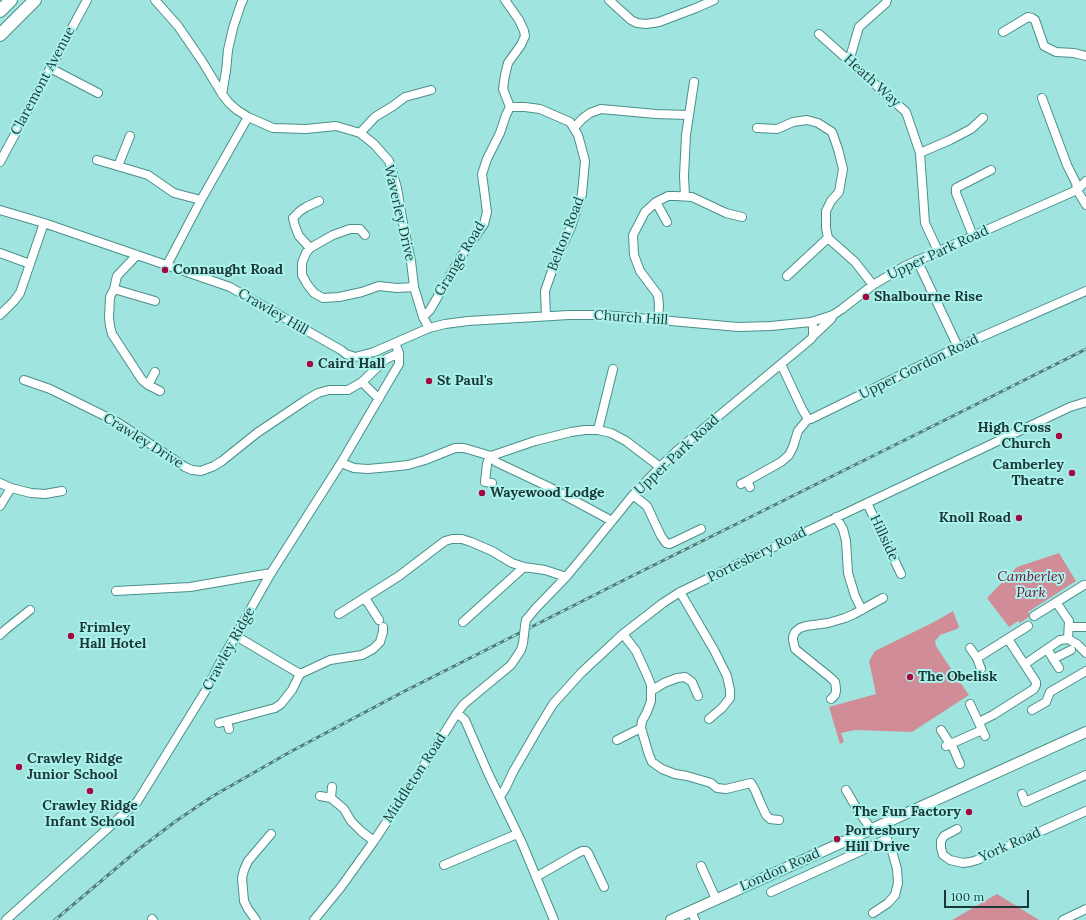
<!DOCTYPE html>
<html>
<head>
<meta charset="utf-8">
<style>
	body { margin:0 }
	#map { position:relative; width:1086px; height:920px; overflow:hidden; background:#9fe4df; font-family:Lora,serif }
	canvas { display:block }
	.scale { position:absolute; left:944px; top:890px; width:85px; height:18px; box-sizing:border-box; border:2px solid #1c3836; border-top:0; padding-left:5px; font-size:12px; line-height:14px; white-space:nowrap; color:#1c3836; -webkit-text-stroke:3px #acf2ec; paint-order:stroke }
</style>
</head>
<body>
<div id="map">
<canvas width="1086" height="920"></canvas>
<div class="scale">100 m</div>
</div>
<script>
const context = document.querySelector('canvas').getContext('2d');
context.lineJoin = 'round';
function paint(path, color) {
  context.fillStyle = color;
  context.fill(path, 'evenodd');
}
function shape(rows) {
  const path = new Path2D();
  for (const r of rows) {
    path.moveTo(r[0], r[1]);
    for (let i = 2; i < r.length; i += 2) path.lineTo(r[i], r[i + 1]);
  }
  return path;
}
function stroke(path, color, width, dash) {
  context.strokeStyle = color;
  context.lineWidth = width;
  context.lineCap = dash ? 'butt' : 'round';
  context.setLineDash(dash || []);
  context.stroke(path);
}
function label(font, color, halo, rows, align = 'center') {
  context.font = font + ' Lora,serif';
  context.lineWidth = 4;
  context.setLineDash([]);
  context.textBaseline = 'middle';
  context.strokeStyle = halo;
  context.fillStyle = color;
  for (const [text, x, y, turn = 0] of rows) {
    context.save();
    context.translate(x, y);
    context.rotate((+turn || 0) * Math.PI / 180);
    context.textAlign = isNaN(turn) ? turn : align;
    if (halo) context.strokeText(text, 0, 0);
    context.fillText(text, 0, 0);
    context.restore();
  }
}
const green = shape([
	[1059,553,1076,581,1028,612,1030,616,1020,623,1018,621,1009,627,987,598,1017,567],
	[953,611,959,627,957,629,940,635,935,641,936,646,955,675,969,695,912,732,855,730,841,733,844,742,840,744,829,707,876,694,869,661,875,651,934,622],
	[997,894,1039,920,952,920]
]);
const minor = shape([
	[155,0,178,26,202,61,222,94,229,103,237,110,248,117,273,128,306,129,336,126,360,133,374,144,389,161,397,188,402,218,411,261,414,287,423,317,429,328],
	[505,0,519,20,524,31,525,36,521,45,508,63,505,75,503,89,510,107],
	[609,0,631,20,637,23,646,24,659,22,696,8,714,0],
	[1003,32,1028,17,1032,18,1035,20,1044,46,1056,52,1074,53,1086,56],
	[819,34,906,112,920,153,925,223,938,251],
	[849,61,859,27,886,3,887,0],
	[50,68,98,93],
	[222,94,226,71,228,50,233,28,241,4,243,0],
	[1042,98,1067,165,1076,183,1077,190,1086,205],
	[510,107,525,107,540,109,570,122,578,135,585,161,582,194,571,227,554,265,545,291,546,316],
	[574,128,582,119,590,113,601,109,656,114,688,115],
	[757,128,777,129,793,122,807,120,818,123,832,132,838,149,843,169,839,192,831,201,826,211,826,228,828,238,855,262,873,285],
	[360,133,375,117,393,106,405,97,431,90],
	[920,153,950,140,971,129,983,118],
	[97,160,148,175,174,193,201,200],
	[0,162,87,0],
	[118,166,130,136],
	[685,196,684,176,686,135,694,82],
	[656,202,667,222],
	[0,210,44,223,230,287,341,350,346,354,355,357,374,352,429,328,445,324,468,321,569,315,604,315,738,327,771,326,811,322,833,315,842,309,873,285,893,273,905,266,1077,190,1086,181],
	[365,235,360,229,350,229,333,235,310,248,306,253,302,263,302,275,307,284,314,293,323,298,339,297,362,292,379,286,397,288,414,287],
	[973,236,956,193,956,188,991,170],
	[310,248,299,236,295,226,293,218,300,211,306,207,319,201],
	[0,253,30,264],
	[137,255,117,276,114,289,110,297,109,318,110,326,112,334,142,380,148,385,160,391],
	[917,260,958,347],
	[167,265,201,200,248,117],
	[787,276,828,238],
	[114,289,155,301],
	[0,315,14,301,20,293,44,223],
	[423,317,430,310,460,258,484,224,487,212,482,174,487,159,500,133,506,115,510,107],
	[658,319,659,306,658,295,640,271,634,255,633,235,645,212,656,202,668,196,676,196,692,197,726,213,742,217],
	[813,336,831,319,833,315],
	[781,364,802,409,808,419,811,419,958,347,1086,291],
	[24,380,50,389,117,422,185,467,192,470,201,471,214,466,222,461,257,433,306,400,318,393,329,390,348,390,362,382,386,359,399,353],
	[362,382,379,399],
	[148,385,155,372],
	[598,430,613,369],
	[491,456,496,462,549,487,612,521],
	[341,463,354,468,368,469,390,467,408,465,425,460,455,448,464,448,491,456,535,441,571,432,585,430,598,430,611,433,626,441,660,467],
	[747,481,781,462,789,455,793,447,798,431,808,419],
	[0,483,11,488,31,493,45,494,62,491],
	[492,483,485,482,487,464,488,461,493,458],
	[741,484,747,481,750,487],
	[633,495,647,506,661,536,666,543,669,544,674,542,701,529],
	[867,503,901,574],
	[0,506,11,488],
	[836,517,843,529,846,541,848,573,855,596,862,610],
	[116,591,190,587,271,573],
	[680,592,714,650,727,676,730,690,730,698,722,708,709,719],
	[365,598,379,620],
	[1056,602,1069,621,1068,639],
	[339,614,399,576,437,547,445,541,452,539,462,539,471,542,492,551,512,563,524,567,545,570,566,577],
	[1034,616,1084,585],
	[463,622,524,567],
	[525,626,526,620,536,608,566,577,590,548,633,495,660,467,679,449,811,339,813,336,813,326,811,322],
	[1069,627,1086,627],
	[623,634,636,651,647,675,651,685,651,701,647,712,642,721,641,728,649,755,652,762,662,769,675,774,687,776,711,783,717,788,726,789,751,783,755,790,760,802,766,815,770,819,779,820],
	[0,635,5,630,30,610],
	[236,636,300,674],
	[970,648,977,658,981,669],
	[1047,649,1059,668],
	[977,658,1028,626],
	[1053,659,1071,650],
	[1025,664,1060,640,1068,639,1077,644,1086,653],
	[651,691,664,683,677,678,685,677,692,682,698,696],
	[831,699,835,695,836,691,836,688,835,682,831,678,795,649,793,640,793,637,795,632,800,628,806,626,828,623,845,618,854,614,883,598],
	[970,704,985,736],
	[1032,710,1046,702,1050,692,1086,671],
	[457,713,465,720,488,773,522,843,554,920],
	[227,721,229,729],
	[979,722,993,715,1034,689,1036,685,1036,682,1008,639],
	[219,723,275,708,281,704,292,690,300,674,330,660,362,655,373,649,380,642,383,632,383,627],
	[941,730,950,744],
	[617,740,641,728],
	[951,743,960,764],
	[946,746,982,730],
	[846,790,857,809,871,829],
	[1022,794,1025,802,1086,775],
	[320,796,331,798,344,809,351,821,362,832,374,841],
	[500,797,506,787,513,772,539,727,553,704,581,673,623,634,663,603,680,592,740,563,1070,407,1086,402],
	[331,798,332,787],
	[957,829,944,836,941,841,941,848,943,855,950,860,963,863,970,862,977,860,1086,811],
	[444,865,517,834],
	[701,866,716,899],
	[536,877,576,854,582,851,586,851,588,853,604,887],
	[771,892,887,839],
	[691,911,695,920],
	[873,913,888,903,895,895,898,883,897,869,892,851,881,825],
	[152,919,153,920],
	[6,920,137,802,206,690,221,661,271,573,341,463,399,364,399,353,395,343],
	[256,920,248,909,244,901,242,878,244,870,248,861,271,834],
	[314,920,341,887,374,841,428,759,457,713,464,704,511,665,521,650,523,643],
	[1063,920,1086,909]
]);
const major = shape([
	[671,920,1086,732]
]);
const highway = shape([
	[0,11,11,0],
	[0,35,35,0]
]);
const rail = shape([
	[55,920,139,849,176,821,213,796,290,752,401,693,628,578,939,423,1086,349]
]);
const minorBridge = shape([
	[523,643,525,626]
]);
const markers = [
	[165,270,4,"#a30841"],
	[866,297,4,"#a30841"],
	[310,364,4,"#a30841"],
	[429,381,4,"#a30841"],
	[1059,436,4,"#a30841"],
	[1072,473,4,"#a30841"],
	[482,493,4,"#a30841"],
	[1019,518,4,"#a30841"],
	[71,636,4,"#a30841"],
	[910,677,4,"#a30841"],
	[19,767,4,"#a30841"],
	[90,791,4,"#a30841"],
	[969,812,4,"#a30841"],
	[837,839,4,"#a30841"]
];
const streetNames = [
	["Claremont Avenue",43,81,-62],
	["Heath Way",872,81,42],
	["Waverley Drive",399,213,77],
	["Belton Road",566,234,-69],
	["Upper Park Road",938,253,-25],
	["Grange Road",460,259,-59],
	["Crawley Hill",273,312,30],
	["Church Hill",631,318,4],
	["Upper Gordon Road",919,367,-26],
	["Crawley Drive",143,441,32],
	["Upper Park Road",677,455,-43],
	["Hillside",884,538,65],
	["Portesbery Road",757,555,-26],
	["Crawley Ridge",229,649,-61],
	["Middleton Road",415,778,-57],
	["York Road",1010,845,-24],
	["London Road",780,870,-24]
];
const poiNames = [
	["Connaught Road",173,270],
	["Shalbourne Rise",874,297],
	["Caird Hall",318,364],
	["St Paul's",437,381],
	["High Cross",1051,428,"right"],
	["Church",1051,444,"right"],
	["Camberley",1064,465,"right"],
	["Theatre",1064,481,"right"],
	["Wayewood Lodge",490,493],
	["Knoll Road",1011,518,"right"],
	["Frimley",79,628],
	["Hall Hotel",79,644],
	["The Obelisk",918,677],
	["Crawley Ridge",27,759],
	["Junior School",27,775],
	["Crawley Ridge",90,806,"center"],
	["Infant School",90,822,"center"],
	["The Fun Factory",961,812,"right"],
	["Portesbury",845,831],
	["Hill Drive",845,847]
];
const parkNames = [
	["Camberley",1031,577],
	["Park",1031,593]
];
paint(green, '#d08d97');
stroke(minor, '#4b8f8a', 10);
stroke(major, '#4b8f8a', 12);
stroke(highway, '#4b8f8a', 14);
stroke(minor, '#fff', 8);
stroke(major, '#fff', 10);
stroke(highway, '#fff', 12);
stroke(rail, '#517e7a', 3);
stroke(rail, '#acf2ec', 1.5, [4.5]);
stroke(minorBridge, '#4b8f8a', 10, []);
stroke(minorBridge, '#fff', 8);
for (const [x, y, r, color] of markers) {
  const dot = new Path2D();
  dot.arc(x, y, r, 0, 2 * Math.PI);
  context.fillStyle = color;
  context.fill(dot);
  stroke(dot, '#acf2ec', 1.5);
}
label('14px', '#1c3836', '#acf2ec', streetNames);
label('bold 14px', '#1c3836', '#acf2ec', poiNames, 'left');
label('italic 14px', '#73112f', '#acf2ec', parkNames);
</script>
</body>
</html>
